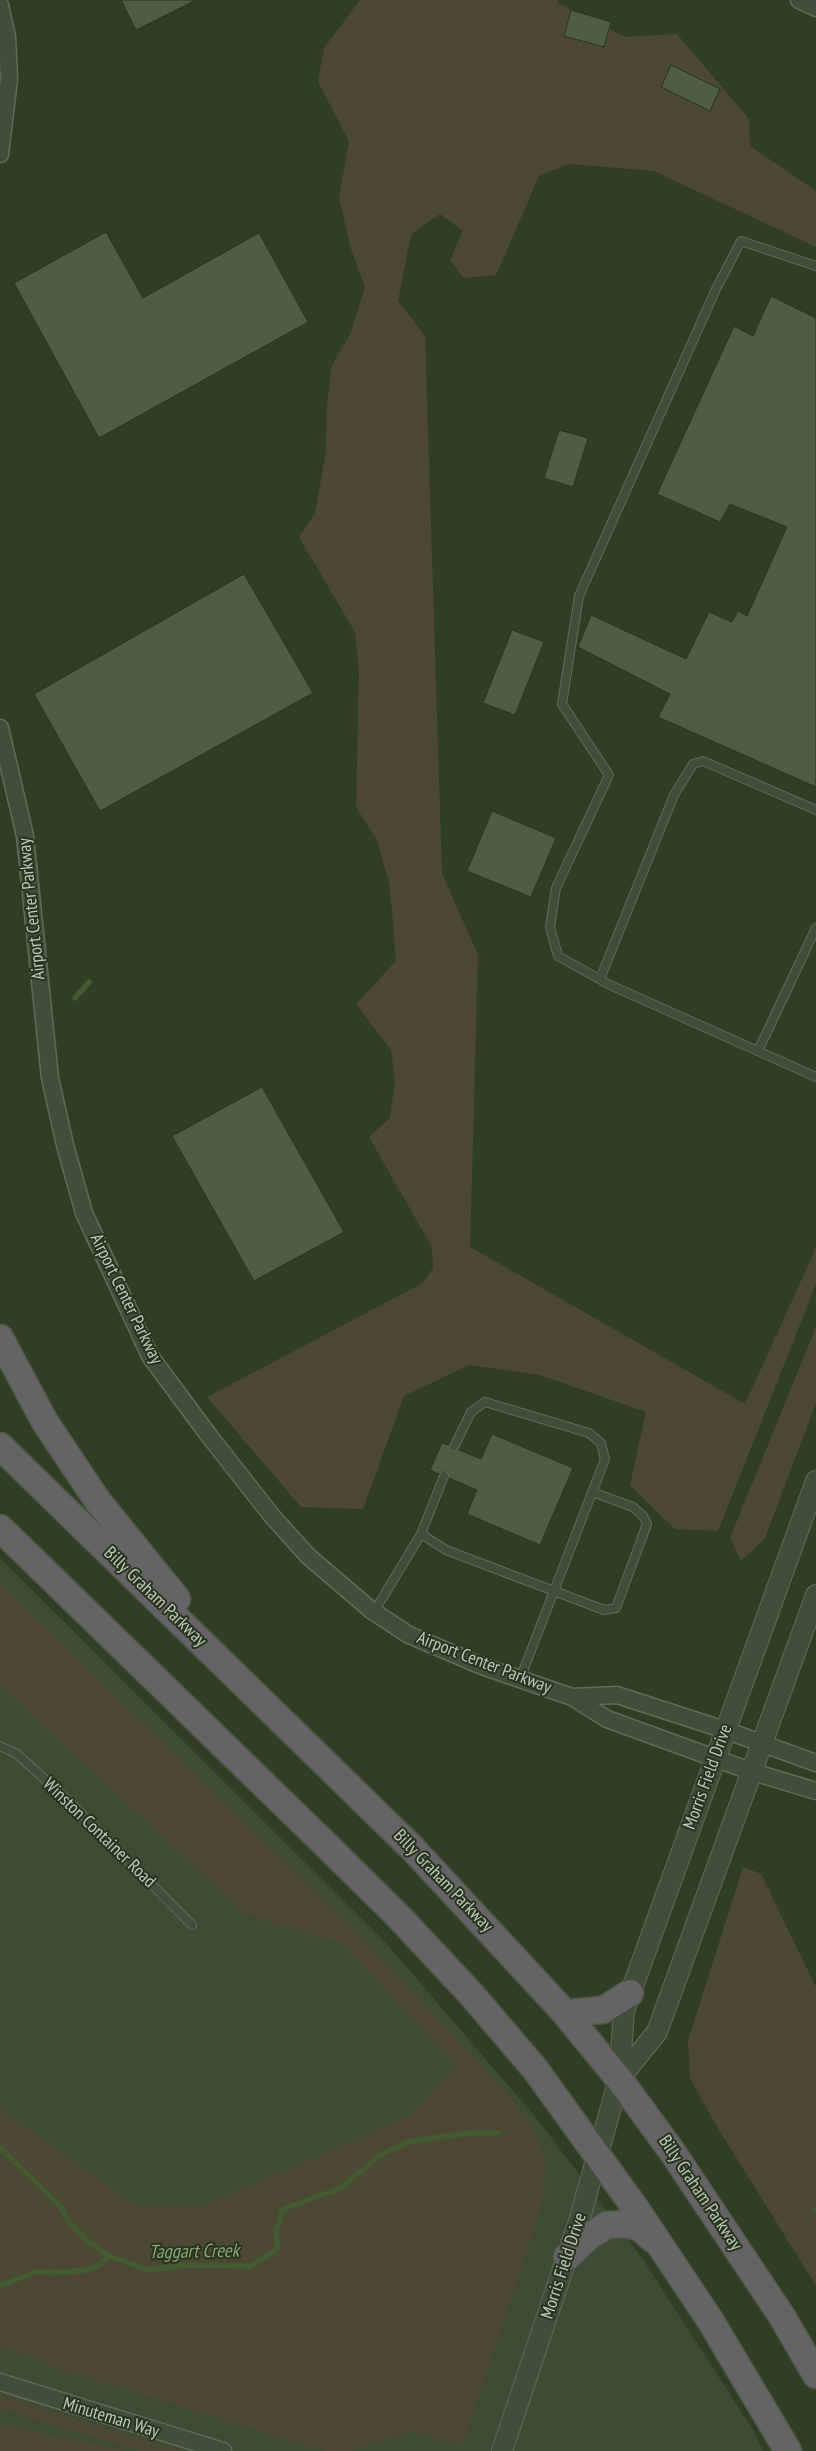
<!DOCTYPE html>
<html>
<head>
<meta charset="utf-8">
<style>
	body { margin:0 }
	canvas { display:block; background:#313e26 }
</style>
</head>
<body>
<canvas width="816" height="2451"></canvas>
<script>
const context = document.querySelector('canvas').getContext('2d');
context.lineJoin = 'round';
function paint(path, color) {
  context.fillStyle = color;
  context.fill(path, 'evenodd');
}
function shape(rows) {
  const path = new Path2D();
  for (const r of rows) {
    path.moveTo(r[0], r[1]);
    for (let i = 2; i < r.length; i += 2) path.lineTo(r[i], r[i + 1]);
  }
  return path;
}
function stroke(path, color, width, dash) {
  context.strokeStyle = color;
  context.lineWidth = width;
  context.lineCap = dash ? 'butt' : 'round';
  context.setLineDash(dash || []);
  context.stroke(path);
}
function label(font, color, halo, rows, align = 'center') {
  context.font = font + ' "PT Sans Narrow",sans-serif';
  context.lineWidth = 4;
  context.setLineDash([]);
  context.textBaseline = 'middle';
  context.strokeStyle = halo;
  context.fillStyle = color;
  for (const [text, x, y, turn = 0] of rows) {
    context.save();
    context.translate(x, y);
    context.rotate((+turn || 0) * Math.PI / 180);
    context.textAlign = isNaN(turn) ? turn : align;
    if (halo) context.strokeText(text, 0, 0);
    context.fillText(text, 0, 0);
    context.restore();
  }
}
const airport = shape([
	[0,1558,386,1943,538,2120,642,2258,753,2430,763,2451,0,2451]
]);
const green = shape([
	[360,0,557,0,558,3,625,37,677,34,749,119,750,146,816,191,816,247,654,171,569,164,539,176,496,275,464,278,450,260,463,231,440,214,411,234,398,301,425,336,442,874,478,955,470,1247,745,1404,816,1248,816,1284,718,1531,675,1529,630,1485,646,1412,540,1375,469,1365,404,1396,363,1509,301,1507,207,1397,423,1283,433,1268,432,1247,369,1137,390,1118,395,1082,391,1050,356,1004,396,961,390,887,377,840,356,807,359,672,355,632,299,537,315,514,326,451,327,406,331,368,351,332,365,287,351,249,339,197,349,141,318,82,324,48],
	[816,1327,816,1403,765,1538,741,1561,730,1538],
	[0,1583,356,1931,506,2092,533,2126,546,2164,540,2211,462,2446,412,2431,351,2451,324,2451,62,2370,0,2346,0,2108,134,2205,206,2205,411,2115,456,2066,343,1944,245,1914,0,1685],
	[743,1867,761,1874,816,1987,816,2286,713,2120,690,2078,688,2041],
	[0,2395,35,2407,182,2451,140,2451,28,2418,0,2408],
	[0,2424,12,2427,127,2451,0,2451]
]);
const stream = shape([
	[75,998,89,982],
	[0,2148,61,2207,69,2222,91,2244,109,2256,149,2270,187,2265,250,2266,268,2256,278,2247,276,2232,283,2209,341,2188,380,2155,408,2142,468,2133,498,2133],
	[814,2210,816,2210],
	[0,2286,37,2271,49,2273,87,2270,98,2266,109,2256]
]);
const building = shape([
	[121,0,196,0,136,30,121,0],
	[571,10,611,22,604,47,564,36,571,10],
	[671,65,720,89,710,111,661,87,671,65],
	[106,232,143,298,259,233,308,322,99,438,14,283,106,232],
	[771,296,816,318,816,787,658,717,670,694,578,647,591,615,686,659,709,612,732,622,738,611,747,616,787,527,730,504,720,522,657,494,734,326,753,336,771,296],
	[559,430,588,438,573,487,544,478,559,430],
	[244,574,313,693,100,811,34,694,244,574],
	[512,630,544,642,515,715,483,703,512,630],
	[492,811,556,838,531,897,467,871,492,811],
	[262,1087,344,1232,254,1281,172,1136,262,1087],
	[492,1434,573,1468,540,1545,467,1514,477,1490,449,1478,446,1471,443,1471,439,1474,430,1470,442,1443,449,1445,452,1452,459,1450,481,1459,492,1434]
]);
const service = shape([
	[816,266,741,241,716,289,579,596,562,704,609,775,556,888,550,927,558,956,610,985,816,1077],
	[600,979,674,795,693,764,703,761,816,810],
	[758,1051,816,928],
	[454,1447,471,1412,485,1402,589,1433,601,1443,605,1459,520,1679],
	[421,1534,446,1550,604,1610,616,1608,647,1524,643,1516,633,1507,592,1492],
	[374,1612,421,1534,444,1476],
	[0,1746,17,1754,72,1804,192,1925]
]);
const minor = shape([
	[799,0,816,8],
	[0,5,7,37,9,79,0,154],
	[0,728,25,836,50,1078,65,1145,84,1213,150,1356,210,1437,272,1516,308,1556,371,1610,409,1635,482,1666,572,1697,607,1719,753,1772,816,1791],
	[572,1697,617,1695,725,1730,816,1763],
	[0,2382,223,2451]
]);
const tertiary = shape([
	[619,2079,657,2032,816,1595],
	[502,2451,579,2221,619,2079,624,2011,816,1481]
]);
const trunk = shape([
	[0,1338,45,1422,97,1500,177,1599],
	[0,1446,413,1849,565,2013,619,2079,671,2150,783,2318,816,2375],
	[0,1528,325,1844,399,1917,471,1994,535,2069,636,2209,710,2320,788,2451],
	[565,2013,603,2010,630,1993],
	[567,2257,588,2237,607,2225,627,2224,640,2228,654,2240]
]);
const streetNames = [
	["Airport Center Parkway",32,909,-96],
	["Airport Center Parkway",126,1299,64],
	["Billy Graham Parkway",155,1597,44],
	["Airport Center Parkway",484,1663,21],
	["Morris Field Drive",708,1777,-70],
	["Winston Container Road",99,1833,44],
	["Billy Graham Parkway",443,1881,46],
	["Billy Graham Parkway",700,2193,56],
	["Morris Field Drive",564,2266,-72],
	["Minuteman Way",111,2418,17]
];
const waterNames = [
	["Taggart Creek",194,2252,-1]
];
paint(airport, '#3e4b35');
paint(green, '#4c4833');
stroke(stream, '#435a33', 5.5);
paint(building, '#4f5d43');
stroke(building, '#2a3621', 1);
stroke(service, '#616c58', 10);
stroke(minor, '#616c58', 19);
stroke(tertiary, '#616c58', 22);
stroke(trunk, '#4e5945', 29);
stroke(service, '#434e3a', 8);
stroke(minor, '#434e3a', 16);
stroke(tertiary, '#434e3a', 20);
stroke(trunk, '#666366', 26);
label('18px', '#bec9b7', '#28341f', streetNames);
label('italic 19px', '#88a672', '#28341f', waterNames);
</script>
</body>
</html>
